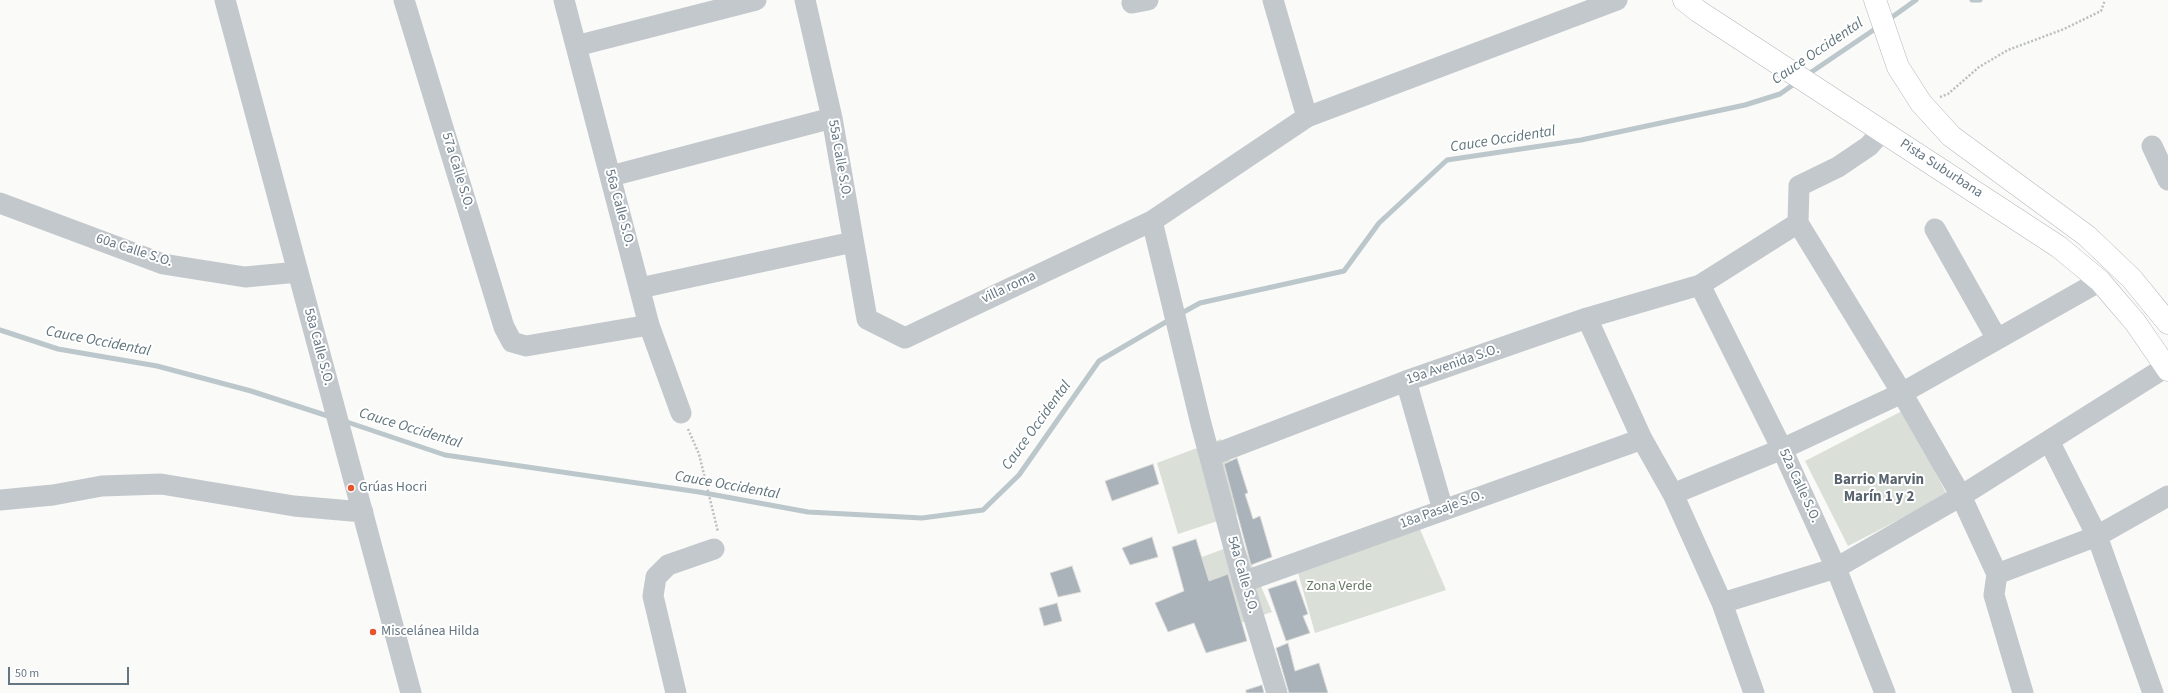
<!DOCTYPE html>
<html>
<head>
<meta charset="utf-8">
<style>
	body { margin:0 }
	#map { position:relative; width:2168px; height:693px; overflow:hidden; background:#fafaf8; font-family:"Source Sans 3",sans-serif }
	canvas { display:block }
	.scale { position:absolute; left:8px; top:667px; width:121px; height:18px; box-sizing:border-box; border:2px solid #657683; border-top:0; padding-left:5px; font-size:12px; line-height:14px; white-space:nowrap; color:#657683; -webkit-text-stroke:3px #fff; paint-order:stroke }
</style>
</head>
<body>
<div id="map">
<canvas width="2168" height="693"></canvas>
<div class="scale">50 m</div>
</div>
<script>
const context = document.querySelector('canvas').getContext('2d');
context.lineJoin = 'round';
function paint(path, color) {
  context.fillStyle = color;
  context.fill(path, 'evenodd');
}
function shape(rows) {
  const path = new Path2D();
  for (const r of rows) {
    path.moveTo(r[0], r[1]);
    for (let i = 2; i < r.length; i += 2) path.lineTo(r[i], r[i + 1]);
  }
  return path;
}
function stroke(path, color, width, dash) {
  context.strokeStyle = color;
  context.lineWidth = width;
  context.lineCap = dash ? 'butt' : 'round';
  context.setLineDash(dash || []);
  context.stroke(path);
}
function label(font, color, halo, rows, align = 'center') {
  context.font = font + ' "Source Sans 3",sans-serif';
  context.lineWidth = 4;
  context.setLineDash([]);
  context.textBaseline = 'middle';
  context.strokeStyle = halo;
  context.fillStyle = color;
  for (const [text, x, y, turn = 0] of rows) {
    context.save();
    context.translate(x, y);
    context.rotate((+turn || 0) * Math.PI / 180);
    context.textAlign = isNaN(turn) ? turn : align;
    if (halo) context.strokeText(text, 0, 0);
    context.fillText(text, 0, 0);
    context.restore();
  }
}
const green = shape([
	[1904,410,1947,495,1848,546,1805,461],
	[1221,439,1251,510,1178,534,1157,463],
	[1416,520,1446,590,1315,633,1295,562],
	[1242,542,1272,612,1199,637,1178,566]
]);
const stream = shape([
	[1972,0,1980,0],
	[1888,20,1916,0],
	[1807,75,1878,27],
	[1180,314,1200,303,1344,271,1379,223,1447,160,1581,140,1745,105,1780,94,1797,82],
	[0,330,58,349,157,366,251,391,331,417],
	[344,421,445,455,699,492,808,512,922,518,983,510,1019,475,1099,361,1171,319]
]);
const building = shape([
	[1237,458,1248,493,1245,494,1253,519,1260,516,1272,557,1251,565,1224,464,1237,458],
	[1153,464,1159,484,1112,501,1105,481,1153,464],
	[1152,537,1158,557,1130,565,1122,548,1152,537],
	[1196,539,1209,581,1228,574,1247,641,1206,653,1194,623,1168,632,1155,603,1184,591,1172,547,1196,539],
	[1072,566,1081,592,1058,597,1050,573,1072,566],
	[1296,580,1308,614,1303,616,1310,633,1286,641,1268,589,1296,580],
	[1057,603,1062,621,1044,626,1039,608,1057,603],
	[1288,643,1295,671,1319,663,1328,693,1289,693,1276,648,1288,643],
	[1262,685,1264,693,1246,693,1246,690,1262,685]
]);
const path = shape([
	[1940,97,1948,94,1979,67,2008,50,2064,29,2101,11,2105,0],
	[688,429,699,454,718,532]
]);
const minor = shape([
	[225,0,411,693],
	[404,0,504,327,512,342,526,346,649,325],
	[564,0,649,325,681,413],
	[805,0,832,118,867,319,905,338,1152,221,1307,117],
	[1273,0,1307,117,1617,0],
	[1132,3,1148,0],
	[576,46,756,0],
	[1882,131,1869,146,1838,167,1799,186,1798,223,1902,393,1961,496,1997,574,2097,536,2168,496],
	[2152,146,2168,180],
	[611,176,832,118],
	[0,203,163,264,245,277,298,272],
	[1152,221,1200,420,1243,582,1277,693],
	[1935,229,1997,339],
	[1700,285,1782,449,1836,568,1885,693],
	[640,288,853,242],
	[1587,318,1642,439,1673,494,1722,603,1754,693],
	[1406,381,1443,510],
	[2049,441,2097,536,2153,693],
	[1210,456,1406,381,1587,318,1700,285,1798,223],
	[1673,494,1782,449,1902,393,2100,281],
	[0,500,53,495,102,486,161,484,294,506,363,512],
	[1997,574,1994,595,2023,693],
	[1243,582,1642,439],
	[1722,603,1836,568,1961,496,2166,367],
	[676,693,653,596,656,577,668,565,714,549]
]);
const major = shape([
	[1684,0,1698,11,2059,247,2100,281,2116,300,2135,322,2168,370],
	[1875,0,1898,67,1921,103,1951,136,2087,236,2132,279,2168,323]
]);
const markers = [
	[351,488,4,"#e4572e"],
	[373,632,4,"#e4572e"]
];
const streetNames = [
	["55a Calle S.O.",839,159,80],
	["Pista Suburbana",1941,169,33],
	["57a Calle S.O.",457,171,73],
	["56a Calle S.O.",619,208,75],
	["60a Calle S.O.",134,251,18],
	["villa roma",1009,288,-25],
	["58a Calle S.O.",318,347,75],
	["19a Avenida S.O.",1453,365,-19],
	["52a Calle S.O.",1799,486,65],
	["18a Pasaje S.O.",1442,510,-20],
	["54a Calle S.O.",1242,575,74]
];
const poiNames = [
	["Grúas Hocri",359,488],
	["Miscelánea Hilda",381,632]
];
const parkNames = [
	["Zona Verde",1339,587]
];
const waterNames = [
	["Cauce Occidental",1818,52,-34],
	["Cauce Occidental",1503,140,-9],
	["Cauce Occidental",98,342,11],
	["Cauce Occidental",1037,426,-54],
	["Cauce Occidental",410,429,17],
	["Cauce Occidental",727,486,10]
];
const neighbourhoodNames = [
	["Barrio Marvin",1879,481],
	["Marín 1 y 2",1879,498]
];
paint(green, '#dadfd7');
stroke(stream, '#bbc7cb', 5);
paint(building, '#aab3b9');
stroke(building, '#dcdcda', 1);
stroke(major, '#b5babe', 23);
stroke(path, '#bbbfc2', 2.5, [2, 2]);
stroke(minor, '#c3c8cc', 21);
stroke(major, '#fff', 22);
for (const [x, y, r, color] of markers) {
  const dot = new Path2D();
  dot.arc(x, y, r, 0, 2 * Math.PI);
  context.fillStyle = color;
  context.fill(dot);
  stroke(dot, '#fff', 1.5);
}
label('14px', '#657683', '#fff', streetNames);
label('14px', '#657683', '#fff', poiNames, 'left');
label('14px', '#687a64', '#fff', parkNames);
label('italic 15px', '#60757c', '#fff', waterNames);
label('bold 15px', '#57646e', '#fff', neighbourhoodNames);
</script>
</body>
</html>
